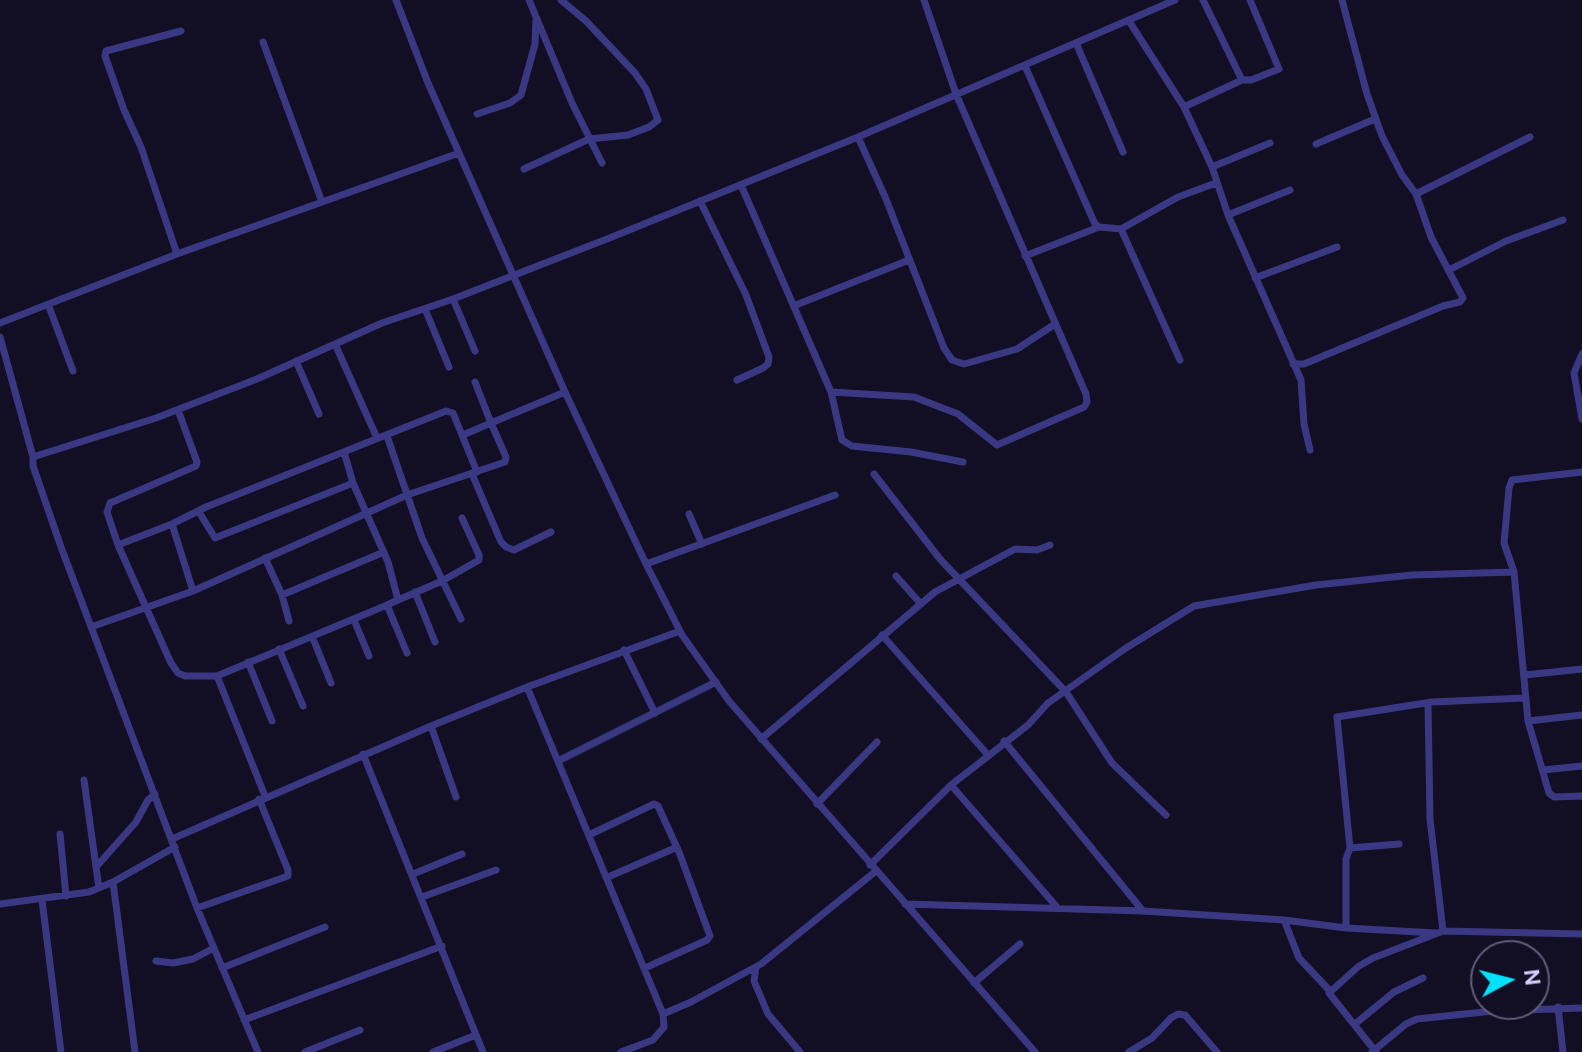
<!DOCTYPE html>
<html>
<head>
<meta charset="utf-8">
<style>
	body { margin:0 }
	#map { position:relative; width:1582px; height:1052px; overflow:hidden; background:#120e23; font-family:"DM Sans",sans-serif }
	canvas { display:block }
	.north { position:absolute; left:1470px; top:940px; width:80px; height:80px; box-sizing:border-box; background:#120e23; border:2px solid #605c7b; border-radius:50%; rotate:83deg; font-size:22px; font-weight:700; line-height:32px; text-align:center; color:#d6d0ff }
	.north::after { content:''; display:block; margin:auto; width:28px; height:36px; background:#00e1fb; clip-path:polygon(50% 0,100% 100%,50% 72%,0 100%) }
</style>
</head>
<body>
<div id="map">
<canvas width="1582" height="1052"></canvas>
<div class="north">N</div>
</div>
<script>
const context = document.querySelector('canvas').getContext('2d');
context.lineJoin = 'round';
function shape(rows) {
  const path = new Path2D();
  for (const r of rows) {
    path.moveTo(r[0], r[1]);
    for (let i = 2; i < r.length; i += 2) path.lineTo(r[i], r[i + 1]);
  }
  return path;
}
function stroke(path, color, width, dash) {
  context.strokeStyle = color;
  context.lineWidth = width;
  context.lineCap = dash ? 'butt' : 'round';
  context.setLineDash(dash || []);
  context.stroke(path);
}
const minor = shape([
	[396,0,428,83,565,392,646,564,682,635,729,701,1035,1052],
	[529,0,572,103,602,163],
	[1203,0,1242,80],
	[1129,21,1184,107,1212,167,1228,215,1301,380,1304,424,1310,450],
	[263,42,322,202],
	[1076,43,1123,152],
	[1025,66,1095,224,1099,227,1121,229,1178,197,1216,183],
	[1184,107,1242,80,1251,80,1279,69,1250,0],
	[477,114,510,103,521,95,535,44,536,20],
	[858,137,886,199,944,348,952,360,964,364,1017,349,1055,324],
	[1316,144,1375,119],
	[1212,167,1270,143],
	[524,169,589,139,628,135,649,127,658,120,646,89,635,73,586,21,561,0],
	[741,185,831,392,842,440,852,446,911,452,963,462],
	[1416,194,1530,137],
	[700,201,746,295,769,357,768,364,763,368,737,380],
	[1228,215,1290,190],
	[1121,229,1180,360],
	[177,254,141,147,124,110,105,56,106,51,181,31],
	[1025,256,1099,227],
	[1449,270,1506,241,1563,220],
	[1255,278,1337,247],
	[453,299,475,351],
	[48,304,73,371],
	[796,305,909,260],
	[425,309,449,367],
	[0,323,177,254,459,153],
	[0,337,33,457,33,466,61,547,197,908,258,1052],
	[335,344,377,438],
	[1582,354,1574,373,1582,419],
	[296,361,319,414],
	[1293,364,1304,364,1443,306,1460,302,1463,298,1431,237,1416,194,1402,175,1382,136,1367,94,1342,0],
	[831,392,914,397,958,414,997,445,1084,407,1087,402,1086,394,956,94,924,0],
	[178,410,197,462,196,466,110,503,107,512,118,545,171,663,178,673,185,676,217,676,387,605],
	[463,435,491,423,475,382],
	[387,436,422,538,461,619],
	[344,452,353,483,388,562,398,600,387,605,407,653],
	[33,457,156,418,257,379,382,323,453,299,612,237,858,137,1175,0],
	[1582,472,1512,480,1509,488,1504,543,1514,572,1528,721,1549,793,1554,797,1582,796],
	[472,474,501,542,506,547,514,550,551,532],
	[874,474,940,559,1066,692,1112,763,1166,815],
	[199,512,215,538,353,483],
	[689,514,702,544],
	[118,545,172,524],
	[265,558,282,595,384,552],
	[646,564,835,495],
	[896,576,921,604],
	[193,591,172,524,206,507,446,411,453,413,477,472],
	[415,592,435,642],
	[282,595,289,621],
	[398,600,442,581,479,560,479,555,462,518],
	[354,620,369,656],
	[91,627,193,591,407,495,505,462,506,457,491,423,565,392],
	[882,635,988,755],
	[312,636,331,683],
	[279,649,303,706],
	[624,650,655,713],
	[248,662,272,721],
	[1525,675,1582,669],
	[217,676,265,796],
	[527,687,663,1014,664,1027,653,1040,621,1052],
	[1428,704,1430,819,1443,931],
	[1528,721,1582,715],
	[431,726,456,797],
	[761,739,935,592,1015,549,1037,550,1050,545],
	[1004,741,1143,911],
	[363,754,483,1052],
	[558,761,716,682],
	[1543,770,1582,766],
	[84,780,96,867],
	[951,785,1056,906],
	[817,804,877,742],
	[60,834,66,896],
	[591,834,654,804,658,806,679,852,710,936,707,940,645,968],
	[172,839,431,726,527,687,680,631],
	[1350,848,1399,844],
	[870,865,951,785,1028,725,1048,703,1126,648,1194,606,1316,585,1412,575,1514,572],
	[413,874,462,854],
	[608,877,675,848],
	[113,882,135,1052],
	[99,888,96,867,136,822,148,800,155,794],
	[422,897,496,870],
	[42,900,61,1052],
	[0,904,89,892,113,882,175,847],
	[905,904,1143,911,1284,920,1346,928,1436,933],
	[197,908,288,876,288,870,259,799],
	[1284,920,1299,958,1330,991],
	[1346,928,1346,859,1350,848,1337,717,1432,702,1525,698],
	[156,961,173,963,193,959,214,948],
	[756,967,754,981,768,1014,800,1052],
	[222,968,325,927],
	[974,983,1020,944],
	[1558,1007,1563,1052],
	[663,1014,691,1002,761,964,876,871],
	[244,1020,442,946],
	[1355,1024,1394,992,1423,978],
	[305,1052,360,1030],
	[433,1052,476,1035],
	[1129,1052,1152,1038,1171,1018,1178,1014,1185,1015,1217,1052],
	[1372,1052,1406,1024,1417,1019,1493,1011,1582,1008],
	[1376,1052,1329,993,1359,966,1373,958,1443,931,1582,934]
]);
stroke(minor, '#3b3883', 7);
</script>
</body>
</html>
